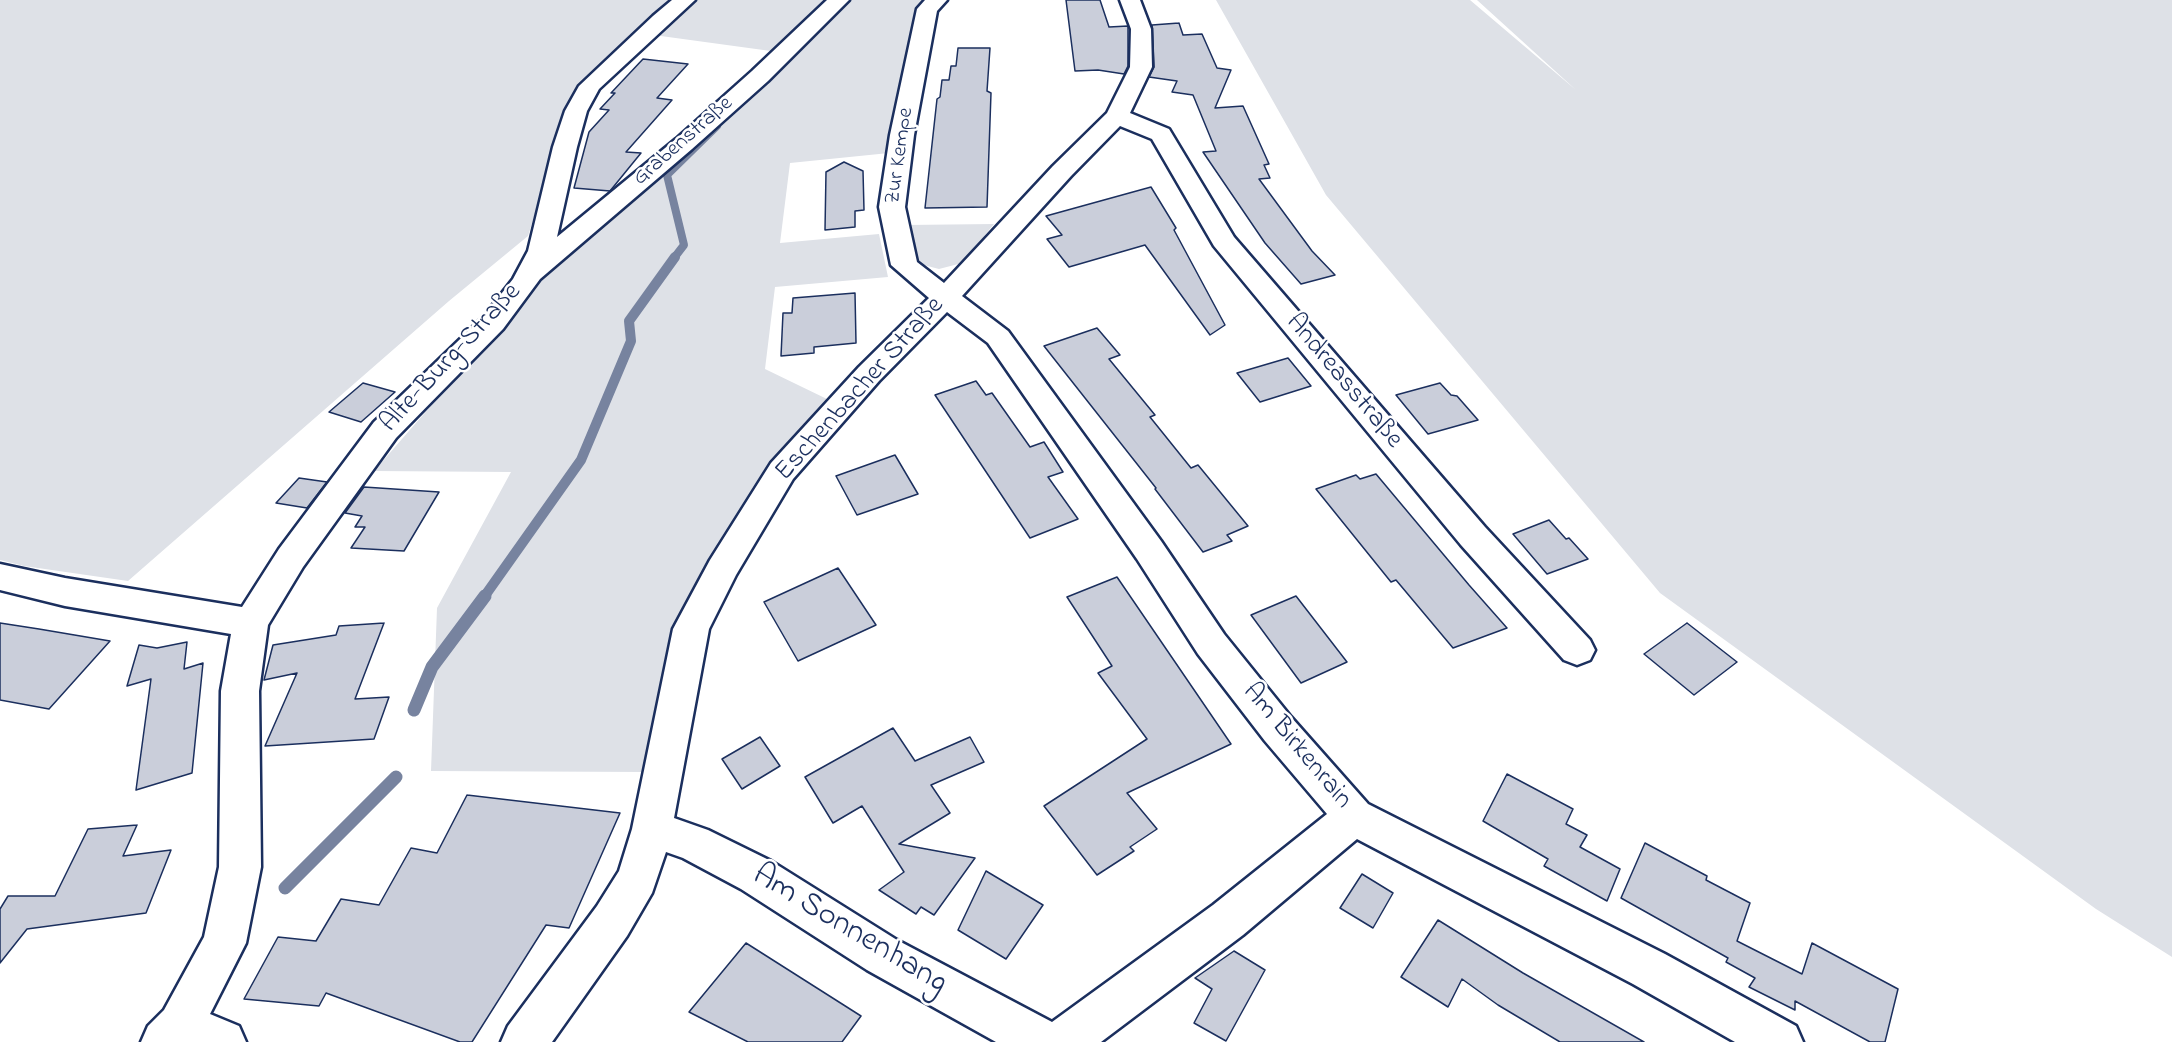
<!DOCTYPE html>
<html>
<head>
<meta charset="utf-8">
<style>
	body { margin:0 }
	canvas { display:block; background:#fff }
</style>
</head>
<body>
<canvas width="2172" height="1042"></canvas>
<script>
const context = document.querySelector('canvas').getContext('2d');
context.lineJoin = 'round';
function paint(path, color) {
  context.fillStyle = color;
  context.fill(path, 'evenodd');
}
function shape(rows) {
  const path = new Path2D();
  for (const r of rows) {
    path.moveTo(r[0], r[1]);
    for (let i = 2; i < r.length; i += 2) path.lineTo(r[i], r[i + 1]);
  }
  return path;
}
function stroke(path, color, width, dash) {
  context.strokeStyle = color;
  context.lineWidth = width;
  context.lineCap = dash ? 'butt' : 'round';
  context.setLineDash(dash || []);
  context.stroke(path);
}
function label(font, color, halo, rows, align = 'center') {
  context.font = font + ' "Indie Flower",sans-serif';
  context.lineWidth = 5;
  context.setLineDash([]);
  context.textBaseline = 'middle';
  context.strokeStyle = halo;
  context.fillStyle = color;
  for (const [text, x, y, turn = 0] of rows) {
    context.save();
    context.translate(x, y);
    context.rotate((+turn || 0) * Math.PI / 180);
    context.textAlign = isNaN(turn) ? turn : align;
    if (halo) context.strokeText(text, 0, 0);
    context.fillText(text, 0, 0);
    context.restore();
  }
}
const green = shape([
	[0,0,832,0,778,52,639,33,579,83,566,113,528,236,449,301,128,581,24,566,0,560],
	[845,0,927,0,916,9,889,153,790,163,780,243,879,234,888,277,775,287,765,369,829,400,773,467,646,772,431,771,437,608,511,472,374,471,540,281,625,209],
	[1216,0,1470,0,1576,90,1477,0,2172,0,2172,957,2096,909,1660,593,1326,195],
	[994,224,962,263,939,269,912,262,906,225]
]);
const streamFar2 = shape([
	[674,258,684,245,667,175,717,126]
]);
const streamFar1 = shape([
	[484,597,581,460,631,341,629,321,675,257]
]);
const stream = shape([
	[414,710,432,667,485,596],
	[285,888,396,777]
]);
const building = shape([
	[1066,0,1100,0,1109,27,1128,26,1128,66,1124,74,1098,70,1075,71,1066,0],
	[1179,23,1183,35,1202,34,1217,68,1231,70,1215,108,1243,106,1269,164,1264,165,1270,178,1259,179,1312,251,1335,275,1301,284,1265,243,1203,152,1216,151,1193,95,1172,92,1177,81,1149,77,1154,67,1152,25,1179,23],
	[958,48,990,48,987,91,991,93,987,207,925,208,937,99,940,97,942,80,949,80,951,66,956,66,958,48],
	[643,59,688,64,657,98,672,100,626,152,641,153,610,191,574,188,589,132,609,110,600,109,615,93,611,93,643,59],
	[844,162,863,171,864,210,855,211,855,227,825,230,826,172,844,162],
	[1151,187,1176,228,1174,230,1225,325,1210,335,1145,245,1069,267,1047,239,1062,235,1046,216,1151,187],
	[855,293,856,343,814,347,814,353,781,356,783,313,792,313,793,298,855,293],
	[1097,328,1120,355,1109,359,1155,415,1150,417,1191,468,1198,465,1248,526,1227,535,1232,541,1203,552,1155,489,1156,488,1044,346,1097,328],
	[1288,358,1311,386,1260,402,1237,373,1288,358],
	[976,381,986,395,992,393,1030,447,1044,442,1063,472,1048,477,1078,519,1030,538,935,395,976,381],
	[363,383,395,392,361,422,329,412,363,383],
	[1440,383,1451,395,1457,396,1478,420,1428,434,1396,395,1440,383],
	[895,455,918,494,857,515,836,476,895,455],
	[1376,474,1469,585,1507,628,1453,648,1396,580,1391,582,1316,489,1356,475,1360,479,1376,474],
	[299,478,327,482,307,508,276,503,299,478],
	[364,487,439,492,404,551,351,548,365,527,355,527,362,516,345,513,364,487],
	[1549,520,1566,539,1569,538,1588,559,1547,574,1513,534,1549,520],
	[838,568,876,625,798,661,764,602,838,568],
	[1117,577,1231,744,1127,793,1157,829,1130,847,1134,851,1097,875,1044,806,1147,739,1098,673,1112,666,1067,597,1117,577],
	[1296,596,1347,662,1301,683,1251,615,1296,596],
	[0,623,39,629,110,641,49,709,0,700,0,623],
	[384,623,355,699,389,697,374,739,265,746,297,673,264,680,273,645,336,635,339,626,384,623],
	[1687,623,1737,662,1694,695,1644,654,1687,623],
	[187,642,184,669,203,663,192,773,136,790,151,679,127,686,139,645,157,648,187,642],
	[893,728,915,761,970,737,984,762,931,785,950,813,899,844,975,858,934,915,921,907,916,914,879,890,904,872,862,806,833,823,805,777,893,728],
	[760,737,780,766,742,789,722,759,760,737],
	[1507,774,1573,809,1566,824,1587,835,1580,847,1620,869,1607,901,1544,866,1548,859,1483,821,1507,774],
	[467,795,620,813,569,928,546,925,472,1042,460,1042,326,993,319,1006,244,999,278,937,316,941,341,899,379,905,411,848,437,853,467,795],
	[137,825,123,856,171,850,146,913,27,929,0,963,0,909,8,896,55,896,88,829,137,825],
	[1645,843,1707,876,1706,880,1750,903,1737,941,1802,974,1812,943,1898,989,1885,1042,1870,1042,1795,1001,1795,1010,1749,987,1755,978,1726,962,1728,958,1621,898,1645,843],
	[986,871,1043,905,1006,959,958,930,986,871],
	[1362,874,1393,893,1373,928,1340,908,1362,874],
	[1438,920,1523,973,1644,1042,1560,1042,1498,1005,1462,979,1448,1007,1401,977,1438,920],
	[746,943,861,1016,842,1042,748,1042,689,1012,746,943],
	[1234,951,1265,970,1226,1041,1194,1023,1212,989,1195,978,1234,951]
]);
const street = shape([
	[672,0,695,0,599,89,587,111,577,147,557,237,676,139,752,71,827,0,849,0,768,81,692,149,540,279,503,329,396,438,303,567,268,625,259,691,261,867,246,943,210,1014,239,1026,246,1042,141,1042,148,1026,164,1010,204,937,219,867,221,691,231,634,65,606,0,590,0,564,65,578,242,607,279,549,374,422,483,317,513,279,528,251,553,147,565,111,579,86,653,16,672,0],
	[925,0,947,0,937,11,914,135,905,207,917,262,944,283,1053,166,1107,113,1130,67,1131,29,1120,0,1140,0,1151,29,1152,67,1130,113,1169,129,1234,237,1485,527,1590,640,1595,650,1590,660,1577,665,1564,660,1461,545,1214,246,1152,139,1120,126,1071,176,962,296,1008,331,1161,541,1224,634,1291,717,1368,804,1665,954,1796,1026,1803,1042,1735,1042,1633,984,1357,839,1243,935,1101,1042,996,1042,867,970,741,889,683,858,666,852,652,893,627,936,552,1042,501,1042,508,1026,597,906,619,871,632,829,673,629,710,560,771,463,859,367,929,298,891,265,879,207,890,135,917,9,925,0],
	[947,312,988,343,1137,559,1198,654,1265,741,1327,814,1213,905,1052,1022,897,940,771,861,708,830,674,818,709,629,736,575,793,479,879,381,947,312]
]);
const farStreetnames = [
	["Grabenstraße",684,142,-41],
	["Zur Kempe",901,156,-82]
];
const streetNames = [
	["Alte-Burg-Straße",452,359,-47],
	["Andreasstraße",1343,382,50],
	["Eschenbacher Straße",861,390,-48],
	["Am Birkenrain",1296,747,50]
];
const nearStreetnames = [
	["Am Sonnenhang",849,931,31]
];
paint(green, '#dee1e7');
stroke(streamFar2, '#77839f', 8);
stroke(streamFar1, '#77839f', 10);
stroke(stream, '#77839f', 13);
paint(building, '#caceda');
stroke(building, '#1b2f5e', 1.5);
stroke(street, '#1b2f5e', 5);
paint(street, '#fff');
label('22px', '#1b2f5e', '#fff', farStreetnames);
label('27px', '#1b2f5e', '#fff', streetNames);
label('33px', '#1b2f5e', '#fff', nearStreetnames);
</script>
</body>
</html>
